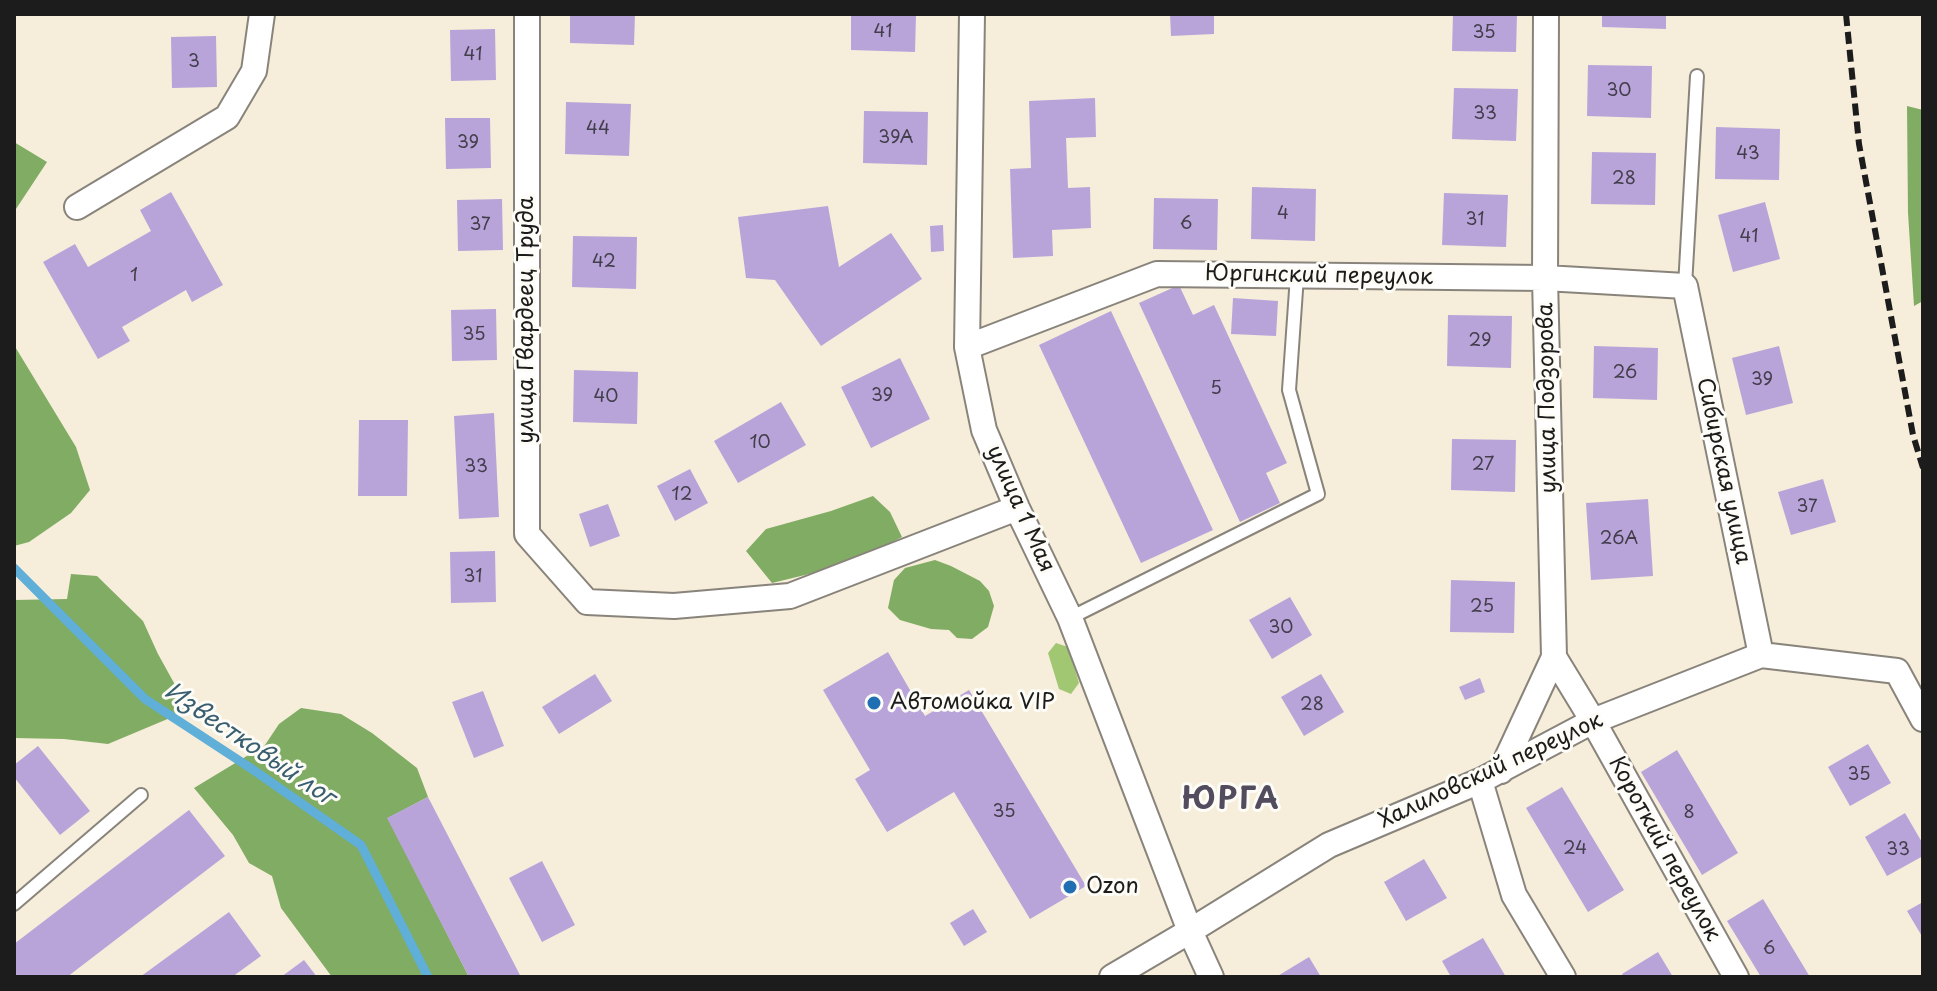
<!DOCTYPE html>
<html>
<head>
<meta charset="utf-8">
<style>
	body { margin:0 }
	#map { position:relative; width:1937px; height:991px; overflow:hidden; background:#f6edda; font-family:"Playpen Sans",sans-serif }
	canvas { display:block }
	.frame { position:absolute; inset:0; border:16px solid #1c1c1c; pointer-events:none }
</style>
</head>
<body>
<div id="map">
<canvas width="1937" height="991"></canvas>
<div class="frame"></div>
</div>
<script>
const context = document.querySelector('canvas').getContext('2d');
context.lineJoin = 'round';
function paint(path, color) {
  context.fillStyle = color;
  context.fill(path, 'evenodd');
}
function shape(rows) {
  const path = new Path2D();
  for (const r of rows) {
    path.moveTo(r[0], r[1]);
    for (let i = 2; i < r.length; i += 2) path.lineTo(r[i], r[i + 1]);
  }
  return path;
}
function stroke(path, color, width, dash) {
  context.strokeStyle = color;
  context.lineWidth = width;
  context.lineCap = dash ? 'butt' : 'round';
  context.setLineDash(dash || []);
  context.stroke(path);
}
function label(font, color, halo, rows, align = 'center') {
  context.font = font + ' "Playpen Sans",sans-serif';
  context.lineWidth = 6;
  context.setLineDash([]);
  context.textBaseline = 'middle';
  context.strokeStyle = halo;
  context.fillStyle = color;
  for (const [text, x, y, turn = 0] of rows) {
    context.save();
    context.translate(x, y);
    context.rotate((+turn || 0) * Math.PI / 180);
    context.textAlign = isNaN(turn) ? turn : align;
    if (halo) context.strokeText(text, 0, 0);
    context.fillText(text, 0, 0);
    context.restore();
  }
}
const green = shape([
	[1056,643,1068,647,1079,683,1071,694,1059,689,1048,653]
]);
const forest = shape([
	[1907,106,1923,110,1923,301,1914,306,1908,213],
	[14,142,47,162,14,212],
	[14,345,76,447,90,490,71,513,29,542,14,546],
	[873,496,890,512,902,537,850,564,772,583,746,551,766,529,831,511],
	[935,560,951,566,980,581,989,591,994,606,988,627,972,639,957,638,949,630,931,629,900,620,888,608,894,580,905,568],
	[71,574,97,576,143,621,158,654,189,710,108,744,64,739,14,738,14,600,67,599],
	[301,708,341,714,372,733,417,768,428,797,388,818,469,977,332,977,281,908,272,876,249,863,233,835,194,788,265,745,279,724]
]);
const stream = shape([
	[14,568,145,699,252,769,361,845,428,977]
]);
const building = shape([
	[570,14,635,14,634,45,570,43],
	[851,14,916,14,915,52,851,50],
	[1170,14,1214,14,1214,34,1171,36],
	[1453,14,1517,14,1516,52,1452,51],
	[1602,14,1666,14,1666,29,1602,27],
	[495,29,496,80,451,81,450,30],
	[216,36,217,87,172,88,171,37],
	[1588,65,1652,66,1651,118,1587,116],
	[1454,88,1518,89,1516,141,1452,139],
	[1095,98,1096,137,1066,138,1068,188,1090,187,1091,228,1052,230,1053,256,1013,258,1010,169,1031,168,1029,101],
	[566,102,631,104,629,156,565,154],
	[864,111,928,112,927,165,863,163],
	[445,118,490,118,491,168,446,169],
	[1716,127,1780,129,1779,180,1715,179],
	[1592,152,1656,153,1655,205,1591,204],
	[1252,187,1316,189,1315,241,1251,239],
	[171,192,223,285,192,302,186,290,122,327,130,341,98,359,43,262,75,244,88,267,151,231,140,210],
	[1444,193,1508,195,1506,247,1442,245],
	[1154,198,1218,199,1217,250,1153,249],
	[502,199,503,250,458,251,457,200],
	[1765,202,1780,259,1733,272,1718,215],
	[828,206,839,267,891,233,922,279,821,346,775,280,746,278,738,217],
	[943,225,944,251,931,252,930,226],
	[573,236,637,237,636,289,572,287],
	[1179,285,1193,315,1214,305,1287,463,1266,473,1280,503,1240,522,1139,303],
	[1233,298,1278,301,1276,336,1231,334],
	[496,309,497,360,452,361,451,310],
	[1111,311,1213,530,1141,563,1039,345],
	[1448,315,1512,316,1511,368,1447,366],
	[1594,346,1658,348,1657,400,1593,398],
	[1779,346,1793,403,1746,415,1732,358],
	[900,358,930,419,871,448,841,387],
	[574,370,638,372,637,424,573,422],
	[781,402,806,445,738,483,714,441],
	[494,413,499,517,459,519,454,416],
	[359,420,408,420,407,496,358,496],
	[1452,439,1516,440,1515,492,1451,490],
	[690,469,708,503,675,521,657,486],
	[1823,479,1836,522,1791,535,1778,492],
	[1648,499,1653,576,1591,580,1586,503],
	[608,504,620,536,590,547,579,514],
	[495,551,496,602,451,603,450,552],
	[1451,580,1515,582,1514,633,1450,632],
	[1290,597,1312,635,1272,659,1249,620],
	[888,652,925,716,969,690,1086,886,1030,919,954,792,887,832,855,779,870,770,823,690],
	[595,674,612,701,559,734,542,707],
	[1321,674,1344,712,1304,736,1281,697],
	[1480,678,1485,692,1465,700,1459,687],
	[483,691,504,746,474,758,452,702],
	[1868,744,1891,783,1850,806,1828,767],
	[38,746,90,811,60,835,14,777,14,765],
	[1677,750,1738,853,1702,875,1641,772],
	[1562,787,1624,890,1588,912,1526,808],
	[428,797,521,977,469,977,387,818],
	[189,810,225,856,67,977,14,977,14,944],
	[1905,813,1923,844,1923,856,1887,876,1865,837],
	[1424,859,1447,898,1406,921,1384,882],
	[542,861,575,925,542,942,509,878],
	[1763,899,1810,977,1761,977,1727,921],
	[1923,902,1923,938,1907,911],
	[973,909,987,932,964,946,950,923],
	[229,912,261,956,232,977,140,977],
	[1483,938,1506,977,1451,977,1442,961],
	[1658,952,1673,977,1624,977,1622,974],
	[1309,957,1321,977,1276,977],
	[304,960,317,977,281,977]
]);
const lane = shape([
	[1685,286,1697,76],
	[1070,618,1318,494,1289,390,1297,276],
	[14,904,141,795]
]);
const street = shape([
	[527,14,527,534,587,602,674,606,790,596,1017,508],
	[972,14,967,347,984,430,1017,508,1070,618,1190,931,1211,977],
	[77,207,227,117,254,71,262,14],
	[967,347,1157,274,1545,278,1685,286,1761,655],
	[1554,657,1593,721,1736,977],
	[1501,771,1554,657,1545,278,1546,14],
	[1480,781,1514,895,1563,977],
	[1112,977,1190,931,1329,845,1480,781,1593,721,1761,655,1897,671,1923,719]
]);
const rail = shape([
	[1846,14,1859,144,1913,435,1923,468]
]);
const markers = [
	[874,703,8,"#1f6fb2"],
	[1070,887,8,"#1f6fb2"]
];
const numberNames = [
	["41",883,32],
	["35",1484,33],
	["41",473,55],
	["3",194,62],
	["30",1619,91],
	["33",1485,114],
	["44",598,129],
	["39А",896,138],
	["39",468,143],
	["43",1748,154],
	["28",1624,179],
	["4",1283,214],
	["31",1475,220],
	["6",1186,224],
	["37",480,225],
	["41",1749,237],
	["42",604,262],
	["1",134,276],
	["35",474,335],
	["29",1480,341],
	["26",1625,373],
	["39",1762,380],
	["5",1216,389],
	["39",882,396],
	["40",606,397],
	["10",760,443],
	["27",1483,465],
	["33",476,467],
	["12",682,495],
	["37",1807,507],
	["26А",1619,539],
	["31",473,577],
	["25",1482,607],
	["30",1281,628],
	["28",1312,705],
	["35",1859,775],
	["35",1004,812],
	["8",1689,813],
	["24",1575,849],
	["33",1898,850],
	["6",1769,949]
];
const streetNames = [
	["Юргинский переулок",1319,276,1],
	["улица Гвардеец Труда",527,320,-90],
	["улица Подзорова",1548,398,-91],
	["Сибирская улица",1723,471,78],
	["улица 1 Мая",1020,509,66],
	["Халиловский переулок",1491,771,-25],
	["Короткий переулок",1664,849,61]
];
const poiNames = [
	["Автомойка VIP",890,703],
	["Ozon",1086,887]
];
const waterNames = [
	["Известковый лог",249,745,34]
];
const districtNames = [
	["ЮРГА",1231,801]
];
paint(green, '#a1c772');
paint(forest, '#80ac64');
stroke(stream, '#5fafd9', 9);
paint(building, '#b9a4da');
stroke(lane, '#89847b', 16);
stroke(street, '#89847b', 28);
stroke(lane, '#fff', 12);
stroke(street, '#fff', 24);
stroke(rail, '#1c1c1c', 6, [12, 6]);
for (const [x, y, r, color] of markers) {
  const dot = new Path2D();
  dot.arc(x, y, r, 0, 2 * Math.PI);
  context.fillStyle = color;
  context.fill(dot);
  stroke(dot, '#fdfcf7', 3);
}
label('18px', '#433e4c', null, numberNames);
label('22px', '#1c1c1c', '#fdfcf7', streetNames);
label('22px', '#1c1c1c', '#fdfcf7', poiNames, 'left');
label('italic 24px', '#3a5e71', '#fdfcf7', waterNames);
context.letterSpacing = '2px';
label('bold 30px', '#534c5e', '#fdfcf7', districtNames);
context.letterSpacing = '0px';
</script>
</body>
</html>
